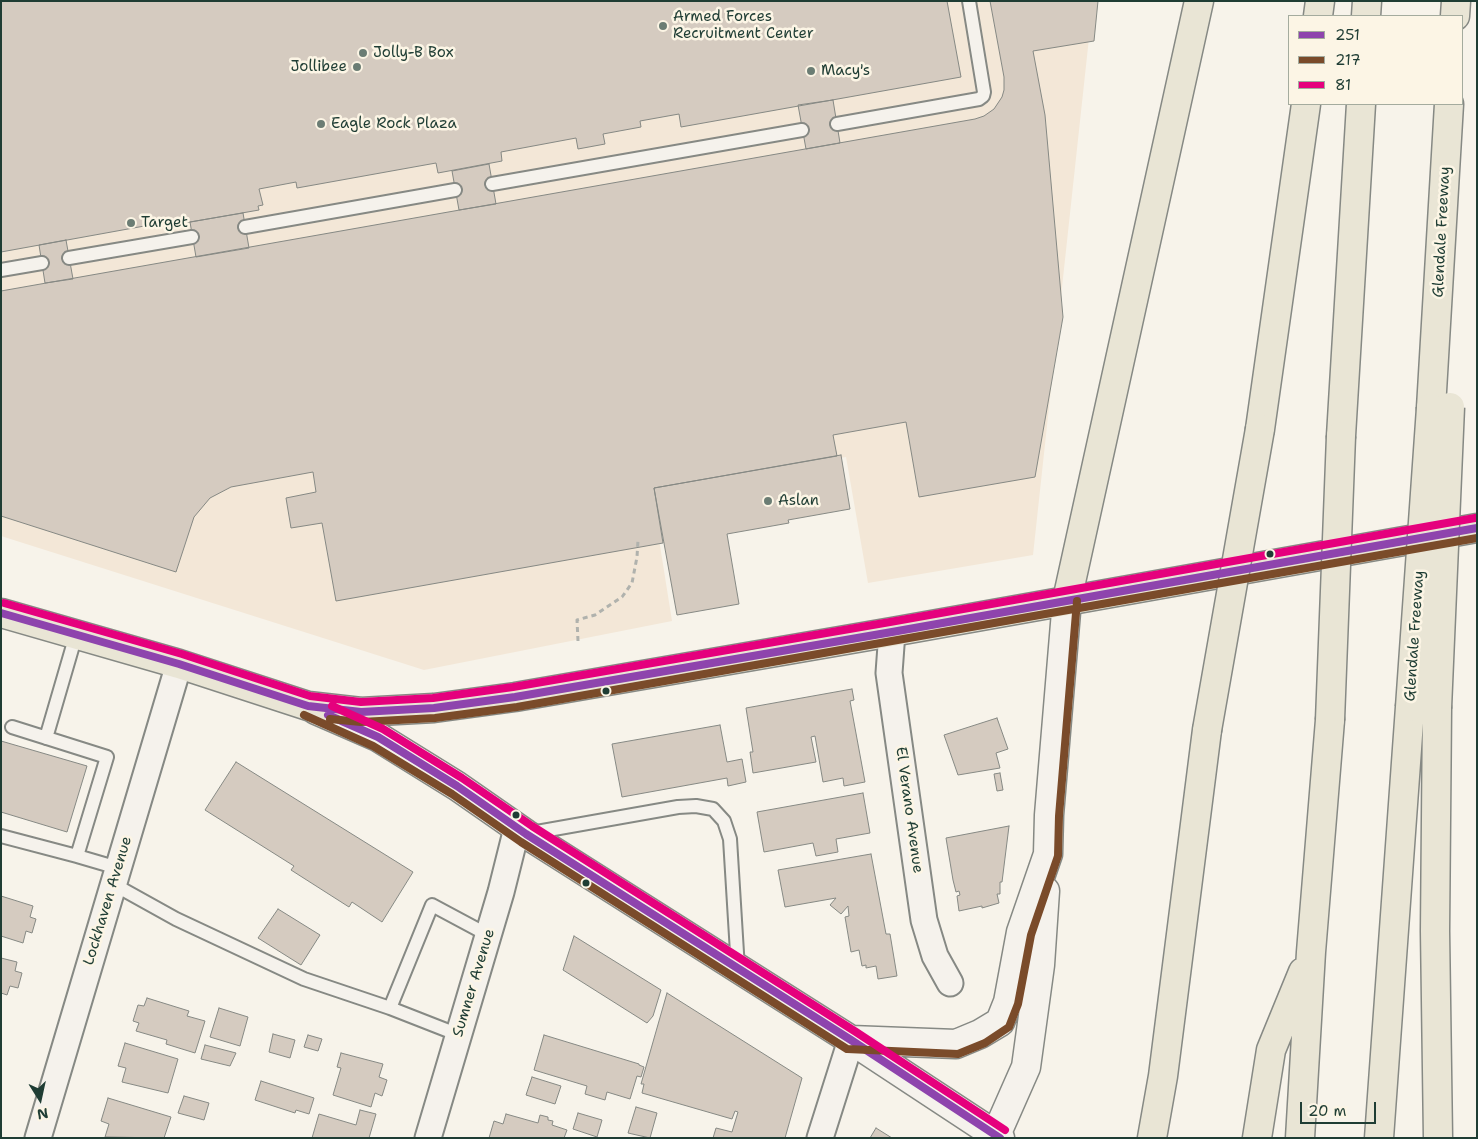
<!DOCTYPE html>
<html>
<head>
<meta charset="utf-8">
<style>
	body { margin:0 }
	#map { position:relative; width:1478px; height:1139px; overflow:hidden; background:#f7f3ea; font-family:"Shantell Sans",sans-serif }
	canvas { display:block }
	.frame { position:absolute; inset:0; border:2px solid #1f3d34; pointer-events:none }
	.legend { position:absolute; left:1288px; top:15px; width:175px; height:90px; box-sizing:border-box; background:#fcf5e5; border:1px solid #a4ab9e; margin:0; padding:6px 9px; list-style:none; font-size:15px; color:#1f3d34 }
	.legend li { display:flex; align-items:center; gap:10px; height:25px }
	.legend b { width:25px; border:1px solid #a4ab9e }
	.north { position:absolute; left:15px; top:1074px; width:50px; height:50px; -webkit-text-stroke:4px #fcf5e5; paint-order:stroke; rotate:170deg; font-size:14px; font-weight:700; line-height:20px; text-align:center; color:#1f3d34 }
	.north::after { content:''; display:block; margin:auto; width:18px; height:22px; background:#1f3d34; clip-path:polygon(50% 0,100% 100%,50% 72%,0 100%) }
	.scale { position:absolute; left:1300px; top:1102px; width:76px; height:22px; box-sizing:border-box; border:2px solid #1f3d34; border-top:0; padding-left:6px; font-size:15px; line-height:18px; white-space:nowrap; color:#1f3d34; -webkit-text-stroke:4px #fcf5e5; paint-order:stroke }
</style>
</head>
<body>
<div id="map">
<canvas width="1478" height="1139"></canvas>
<div class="frame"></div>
<ul class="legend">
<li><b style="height:6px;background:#8e44ad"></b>251</li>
<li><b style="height:6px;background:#7a4b2a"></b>217</li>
<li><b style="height:6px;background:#e5007d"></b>81</li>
</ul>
<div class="north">N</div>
<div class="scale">20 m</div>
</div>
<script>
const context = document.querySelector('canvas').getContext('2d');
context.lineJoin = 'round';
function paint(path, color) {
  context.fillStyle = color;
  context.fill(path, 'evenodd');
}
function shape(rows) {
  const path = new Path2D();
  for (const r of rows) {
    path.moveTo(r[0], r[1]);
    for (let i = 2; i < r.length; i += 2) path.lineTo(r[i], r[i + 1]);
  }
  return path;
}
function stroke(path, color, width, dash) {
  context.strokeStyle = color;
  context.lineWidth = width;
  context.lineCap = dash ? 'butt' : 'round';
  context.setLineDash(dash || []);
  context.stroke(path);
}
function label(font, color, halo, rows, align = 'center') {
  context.font = font + ' "Shantell Sans",sans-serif';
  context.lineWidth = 5;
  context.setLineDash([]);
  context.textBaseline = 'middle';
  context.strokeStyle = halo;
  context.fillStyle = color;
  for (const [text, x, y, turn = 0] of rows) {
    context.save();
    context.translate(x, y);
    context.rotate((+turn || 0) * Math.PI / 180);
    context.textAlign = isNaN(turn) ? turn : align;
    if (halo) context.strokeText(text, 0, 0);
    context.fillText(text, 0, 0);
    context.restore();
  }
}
const built = shape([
	[1,1,1093,1,1033,555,868,583,846,457,651,489,672,621,424,670,1,536]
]);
const building = shape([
	[1,1,947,1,961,77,681,127,679,114,640,121,641,127,603,134,605,144,578,149,576,138,501,152,502,161,438,173,436,163,297,188,296,182,259,189,263,205,258,206,259,210,173,225,172,221,1,252,1,1],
	[990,1,1098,1,1094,41,1033,51,1045,115,1063,317,1035,477,919,497,906,422,833,435,837,456,654,488,663,543,336,601,322,523,291,528,286,498,316,492,313,472,231,487,210,498,194,517,176,572,1,516,1,291,975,119,984,116,994,109,1002,97,1004,90,1004,77,990,1],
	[833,100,840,143,806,149,798,105,833,100],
	[489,164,496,204,459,210,452,171,489,164],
	[243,213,249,248,196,257,190,222,243,213],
	[66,240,73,279,45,283,39,245,66,240],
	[841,455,850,509,788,520,789,523,727,534,739,604,677,615,654,488,841,455],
	[852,689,854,700,850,701,865,782,844,786,843,778,823,782,815,736,811,737,816,762,753,773,750,752,753,752,746,708,852,689],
	[997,718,1008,749,996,753,1000,768,958,775,944,735,997,718],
	[720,725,727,762,742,759,746,782,728,786,727,778,622,797,612,744,720,725],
	[1,741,87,766,67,832,1,812,1,741],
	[236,762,413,872,382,922,352,902,349,907,291,870,294,866,205,810,236,762],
	[1000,773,1003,790,997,791,994,774,1000,773],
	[863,793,870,833,836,839,838,852,816,856,813,843,764,852,757,812,863,793],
	[1009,826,1002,882,1000,882,1000,894,997,894,999,903,982,908,982,906,959,911,957,896,960,895,959,891,956,892,953,880,946,838,1009,826],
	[871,854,886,934,890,934,897,976,878,979,876,966,866,968,866,965,862,966,859,950,851,952,845,917,849,916,848,906,841,914,830,905,836,898,785,907,778,870,871,854],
	[1,896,33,906,30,917,36,919,32,933,26,931,23,943,1,936,1,896],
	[278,909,320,935,301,965,258,938,278,909],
	[574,936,661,990,653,1016,647,1023,563,970,574,936],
	[1,958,17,962,15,971,22,973,18,988,10,986,7,995,1,993,1,958],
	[667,993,802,1078,785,1138,713,1138,716,1128,732,1132,738,1112,735,1111,732,1119,642,1093,644,1084,641,1084,667,993],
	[147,998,189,1011,187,1016,205,1021,195,1053,166,1044,167,1040,136,1031,139,1023,133,1021,138,1005,144,1006,147,998],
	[219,1008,248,1017,240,1046,210,1037,219,1008],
	[273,1034,295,1040,290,1058,269,1052,273,1034],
	[308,1035,322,1039,318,1051,304,1047,308,1035],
	[544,1035,639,1064,639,1065,644,1067,641,1077,637,1076,630,1099,607,1092,605,1100,585,1094,587,1086,534,1070,544,1035],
	[125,1043,178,1059,168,1093,122,1082,126,1068,118,1066,125,1043],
	[205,1045,236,1053,230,1066,201,1059,205,1045],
	[341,1053,383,1064,379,1077,387,1080,382,1096,375,1093,371,1107,333,1095,341,1068,337,1067,341,1053],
	[532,1077,561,1086,555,1104,526,1095,532,1077],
	[261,1081,314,1098,309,1114,296,1110,295,1113,255,1100,261,1081],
	[184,1096,209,1103,204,1120,178,1113,184,1096],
	[108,1098,171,1117,164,1138,105,1137,109,1124,101,1121,108,1098],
	[636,1107,657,1113,650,1138,628,1133,636,1107],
	[360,1110,376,1114,369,1138,312,1138,319,1114,356,1125,360,1110],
	[578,1113,602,1120,597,1137,573,1129,578,1113],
	[506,1114,538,1123,540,1115,548,1117,548,1120,553,1121,552,1125,567,1130,564,1138,489,1138,494,1121,503,1124,506,1114],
	[876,1128,892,1138,870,1138,876,1128]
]);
const path = shape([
	[578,641,577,620,595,615,622,597,632,583,637,557,638,540]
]);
const service = shape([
	[837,124,979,99,983,96,984,92,969,1],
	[492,184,802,130],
	[245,227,455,190],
	[69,258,192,237],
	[1,270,42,263],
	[46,738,76,635],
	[531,833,678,807,696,806,713,809,724,821,730,839,738,969],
	[1,836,77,856,107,757,12,727],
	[77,856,118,868],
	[113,884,176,919,304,979,390,1008],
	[459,1035,390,1008,432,905,488,935]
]);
const minor = shape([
	[892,632,889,673,924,920,935,956,950,983],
	[38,1138,179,664],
	[428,1138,501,892,517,828],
	[820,1138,851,1040]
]);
const secondary = shape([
	[316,710,378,737,457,786,526,834,851,1040,1000,1138],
	[851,1040,956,1044,980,1034,1000,1022,1008,1002,1021,932,1048,854,1049,815,1067,600],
	[996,1135,1026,1067,1040,965,1045,891]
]);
const primary = shape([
	[1,613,179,664,308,706,361,712,434,708,515,697,892,632,1477,528]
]);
const motorway = shape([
	[1318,16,1320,1],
	[1366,16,1367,1],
	[1455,16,1456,1],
	[1431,408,1449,104],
	[1260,429,1306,104],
	[1341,436,1361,104],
	[1067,600,1199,1],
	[1437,708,1435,931,1438,1138],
	[1152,1138,1163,1076,1207,730],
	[1257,1138,1271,1050,1303,972],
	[1300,1138,1311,952,1330,720],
	[1379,1138,1410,707]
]);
const motorwayBridge = shape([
	[1410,707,1431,408],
	[1437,708,1450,407],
	[1330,720,1341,436],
	[1207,730,1260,429]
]);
const bus1 = shape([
	[1,613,179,664,308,706,361,712,434,708,515,697,892,632,1477,528],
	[328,715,378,737,457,786,526,834,851,1040,1000,1138]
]);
const bus2 = shape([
	[304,715,373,746,452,794,521,842,847,1049,958,1054,985,1043,1009,1027,1018,1004,1031,935,1058,856,1059,816,1077,601],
	[330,719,361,722,435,718,517,707,1477,538]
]);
const bus3 = shape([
	[4,603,182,654,310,696,361,702,433,698,513,687,890,622,1475,518],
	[332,706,383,729,462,778,532,826,856,1032,1005,1130]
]);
const markers = [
	[663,26,5,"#6b7d74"],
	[363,53,5,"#6b7d74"],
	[357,67,5,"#6b7d74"],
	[811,71,5,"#6b7d74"],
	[321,124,5,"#6b7d74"],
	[131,223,5,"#6b7d74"],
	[768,501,5,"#6b7d74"],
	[1270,554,4.5,"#1f3d34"],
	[606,691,4.5,"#1f3d34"],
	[516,815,4.5,"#1f3d34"],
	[586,883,4.5,"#1f3d34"]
];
const poiNames = [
	["Armed Forces",673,17],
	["Recruitment Center",673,34],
	["Jolly-B Box",373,53],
	["Jollibee",347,67,"right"],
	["Macy's",821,71],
	["Eagle Rock Plaza",331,124],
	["Target",141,223],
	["Aslan",778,501]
];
const streetNames = [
	["Glendale Freeway",1442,232,-87],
	["Glendale Freeway",1415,636,-86],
	["El Verano Avenue",909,810,82],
	["Lockhaven Avenue",108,901,-73],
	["Sumner Avenue",474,983,-73]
];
paint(built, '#f3e7d7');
paint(building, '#d5cbc0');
stroke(building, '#868984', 1);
stroke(service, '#868984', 16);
stroke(minor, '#868984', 29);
stroke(secondary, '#868984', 31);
stroke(primary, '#868984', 31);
stroke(motorway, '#868984', 31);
stroke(path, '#b0b2ad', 3, [5, 4]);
stroke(service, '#f5f2ec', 12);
stroke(minor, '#f5f2ec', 25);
stroke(secondary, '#f5f2ec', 28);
stroke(primary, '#e9e5d5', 28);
stroke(motorway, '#e9e5d5', 28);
stroke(motorwayBridge, '#868984', 31, []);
stroke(motorwayBridge, '#e9e5d5', 28);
stroke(bus1, '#8e44ad', 8);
stroke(bus2, '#7a4b2a', 8);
stroke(bus3, '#e5007d', 8);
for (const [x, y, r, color] of markers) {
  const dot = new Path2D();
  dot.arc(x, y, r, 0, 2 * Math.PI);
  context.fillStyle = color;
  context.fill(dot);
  stroke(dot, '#fcf5e5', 2);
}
label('15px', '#1f3d34', '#fcf5e5', poiNames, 'left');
label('15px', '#1f3d34', '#fcf5e5', streetNames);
</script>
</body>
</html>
